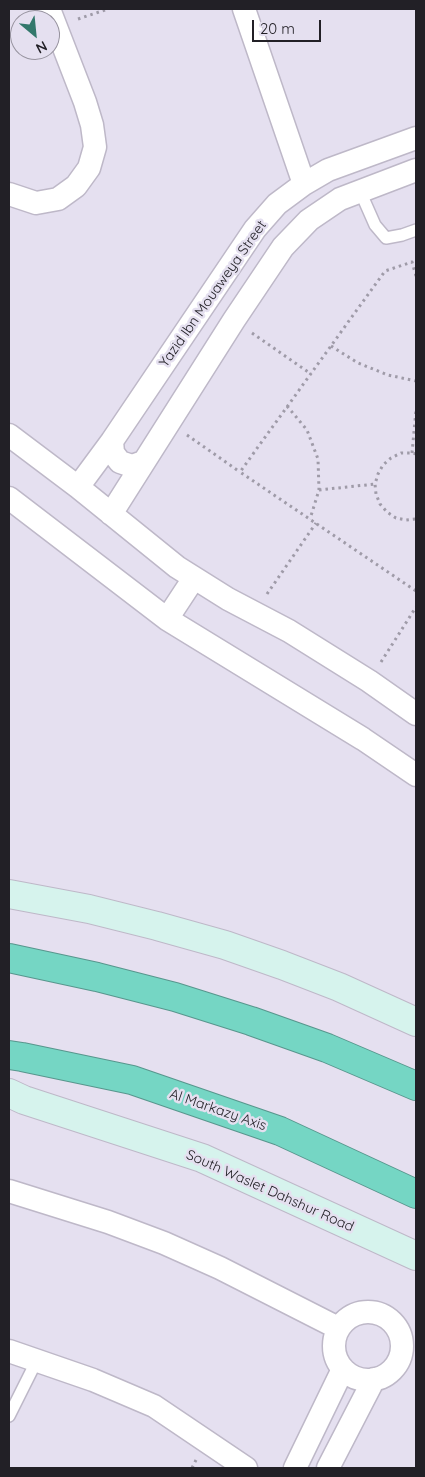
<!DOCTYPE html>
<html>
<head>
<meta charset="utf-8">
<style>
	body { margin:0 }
	#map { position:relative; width:425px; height:1477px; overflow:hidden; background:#e5e0f0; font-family:Quicksand,sans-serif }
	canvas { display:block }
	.frame { position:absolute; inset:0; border:10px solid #222026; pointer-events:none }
	.north { position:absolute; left:10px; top:10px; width:50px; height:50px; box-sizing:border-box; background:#e5e0f0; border:1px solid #97939f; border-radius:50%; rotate:152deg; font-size:14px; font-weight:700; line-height:20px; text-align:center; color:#222026 }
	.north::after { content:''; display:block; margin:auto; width:18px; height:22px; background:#33786c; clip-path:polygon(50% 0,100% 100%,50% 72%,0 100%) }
	.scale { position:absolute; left:252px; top:20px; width:69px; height:22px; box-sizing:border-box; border:2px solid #222026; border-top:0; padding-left:6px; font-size:15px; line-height:18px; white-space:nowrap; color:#222026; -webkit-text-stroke:4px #e5e0f0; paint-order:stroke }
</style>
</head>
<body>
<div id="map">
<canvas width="425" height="1477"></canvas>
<div class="frame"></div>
<div class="north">N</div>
<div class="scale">20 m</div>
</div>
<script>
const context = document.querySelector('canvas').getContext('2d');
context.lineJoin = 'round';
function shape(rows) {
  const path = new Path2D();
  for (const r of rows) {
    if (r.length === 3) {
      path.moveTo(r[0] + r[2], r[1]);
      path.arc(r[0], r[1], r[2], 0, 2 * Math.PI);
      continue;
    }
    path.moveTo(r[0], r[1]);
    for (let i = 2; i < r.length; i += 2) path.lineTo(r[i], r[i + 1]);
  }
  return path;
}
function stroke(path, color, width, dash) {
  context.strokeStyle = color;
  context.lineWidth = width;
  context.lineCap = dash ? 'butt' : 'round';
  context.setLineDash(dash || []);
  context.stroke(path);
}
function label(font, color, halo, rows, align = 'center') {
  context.font = font + ' Quicksand,sans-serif';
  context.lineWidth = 5;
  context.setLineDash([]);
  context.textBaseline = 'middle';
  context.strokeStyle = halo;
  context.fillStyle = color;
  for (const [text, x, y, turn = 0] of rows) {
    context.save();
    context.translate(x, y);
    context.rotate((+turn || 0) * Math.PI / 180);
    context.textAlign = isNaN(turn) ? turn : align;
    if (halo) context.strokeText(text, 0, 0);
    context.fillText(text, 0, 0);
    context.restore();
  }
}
const path = shape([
	[78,19,108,9],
	[416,276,412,262,385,271,240,472,416,591],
	[252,333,311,374],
	[331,346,358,363,388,375,416,381],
	[287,406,307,430,318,459,319,490,310,519],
	[187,435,240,472],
	[412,453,416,410],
	[416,454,412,453,401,453,391,458,383,465,378,474,375,484,376,494,380,504,387,512,396,518,406,520,416,519],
	[319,490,375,484],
	[267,594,316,523],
	[381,662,416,607],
	[192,1468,196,1460]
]);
const lane = shape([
	[360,191,375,225,386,238,402,235,416,230],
	[9,1416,37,1360]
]);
const street = shape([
	[244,9,304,184],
	[9,194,36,203,58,199,76,186,89,168,95,147,92,125,85,102,49,9],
	[9,435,78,487,177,567,228,599,289,631,369,681,416,714],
	[112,441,113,453,120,462,132,466,143,462],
	[78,487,112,441,255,229,277,204,304,184,328,170,416,138],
	[9,498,167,619,363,739,416,775],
	[111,514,234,320,283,247,309,220,340,199,416,170],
	[167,619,194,578],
	[9,1191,108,1222,164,1243,220,1268,338,1328],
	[368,1346,34],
	[9,1351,93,1380,154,1406,246,1468],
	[295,1468,343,1369],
	[328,1468,374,1379]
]);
const secondary = shape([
	[9,894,89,909,157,926,225,945,282,965,339,987,416,1022],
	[9,1093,24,1100,202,1158,416,1256]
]);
const highway = shape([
	[9,958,97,977,175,997,251,1021,327,1048,416,1086],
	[9,1055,22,1057,132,1080,280,1131,416,1194]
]);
const streetNames = [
	["Yazid Ibn Mouaweya Street",213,294,-55],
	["Al Markazy Axis",218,1110,19],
	["South Waslet Dahshur Road",270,1191,24]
];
stroke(lane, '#beb8c8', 14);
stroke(street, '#beb8c8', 25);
stroke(secondary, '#beb8c8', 30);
stroke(highway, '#58968d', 30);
stroke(path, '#9f9ba8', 3, [2.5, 4]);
stroke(lane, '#fff', 11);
stroke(street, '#fff', 22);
stroke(secondary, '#d6f3ed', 28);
stroke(highway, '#75d6c4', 28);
label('14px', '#222026', '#e5e0f0', streetNames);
</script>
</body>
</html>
